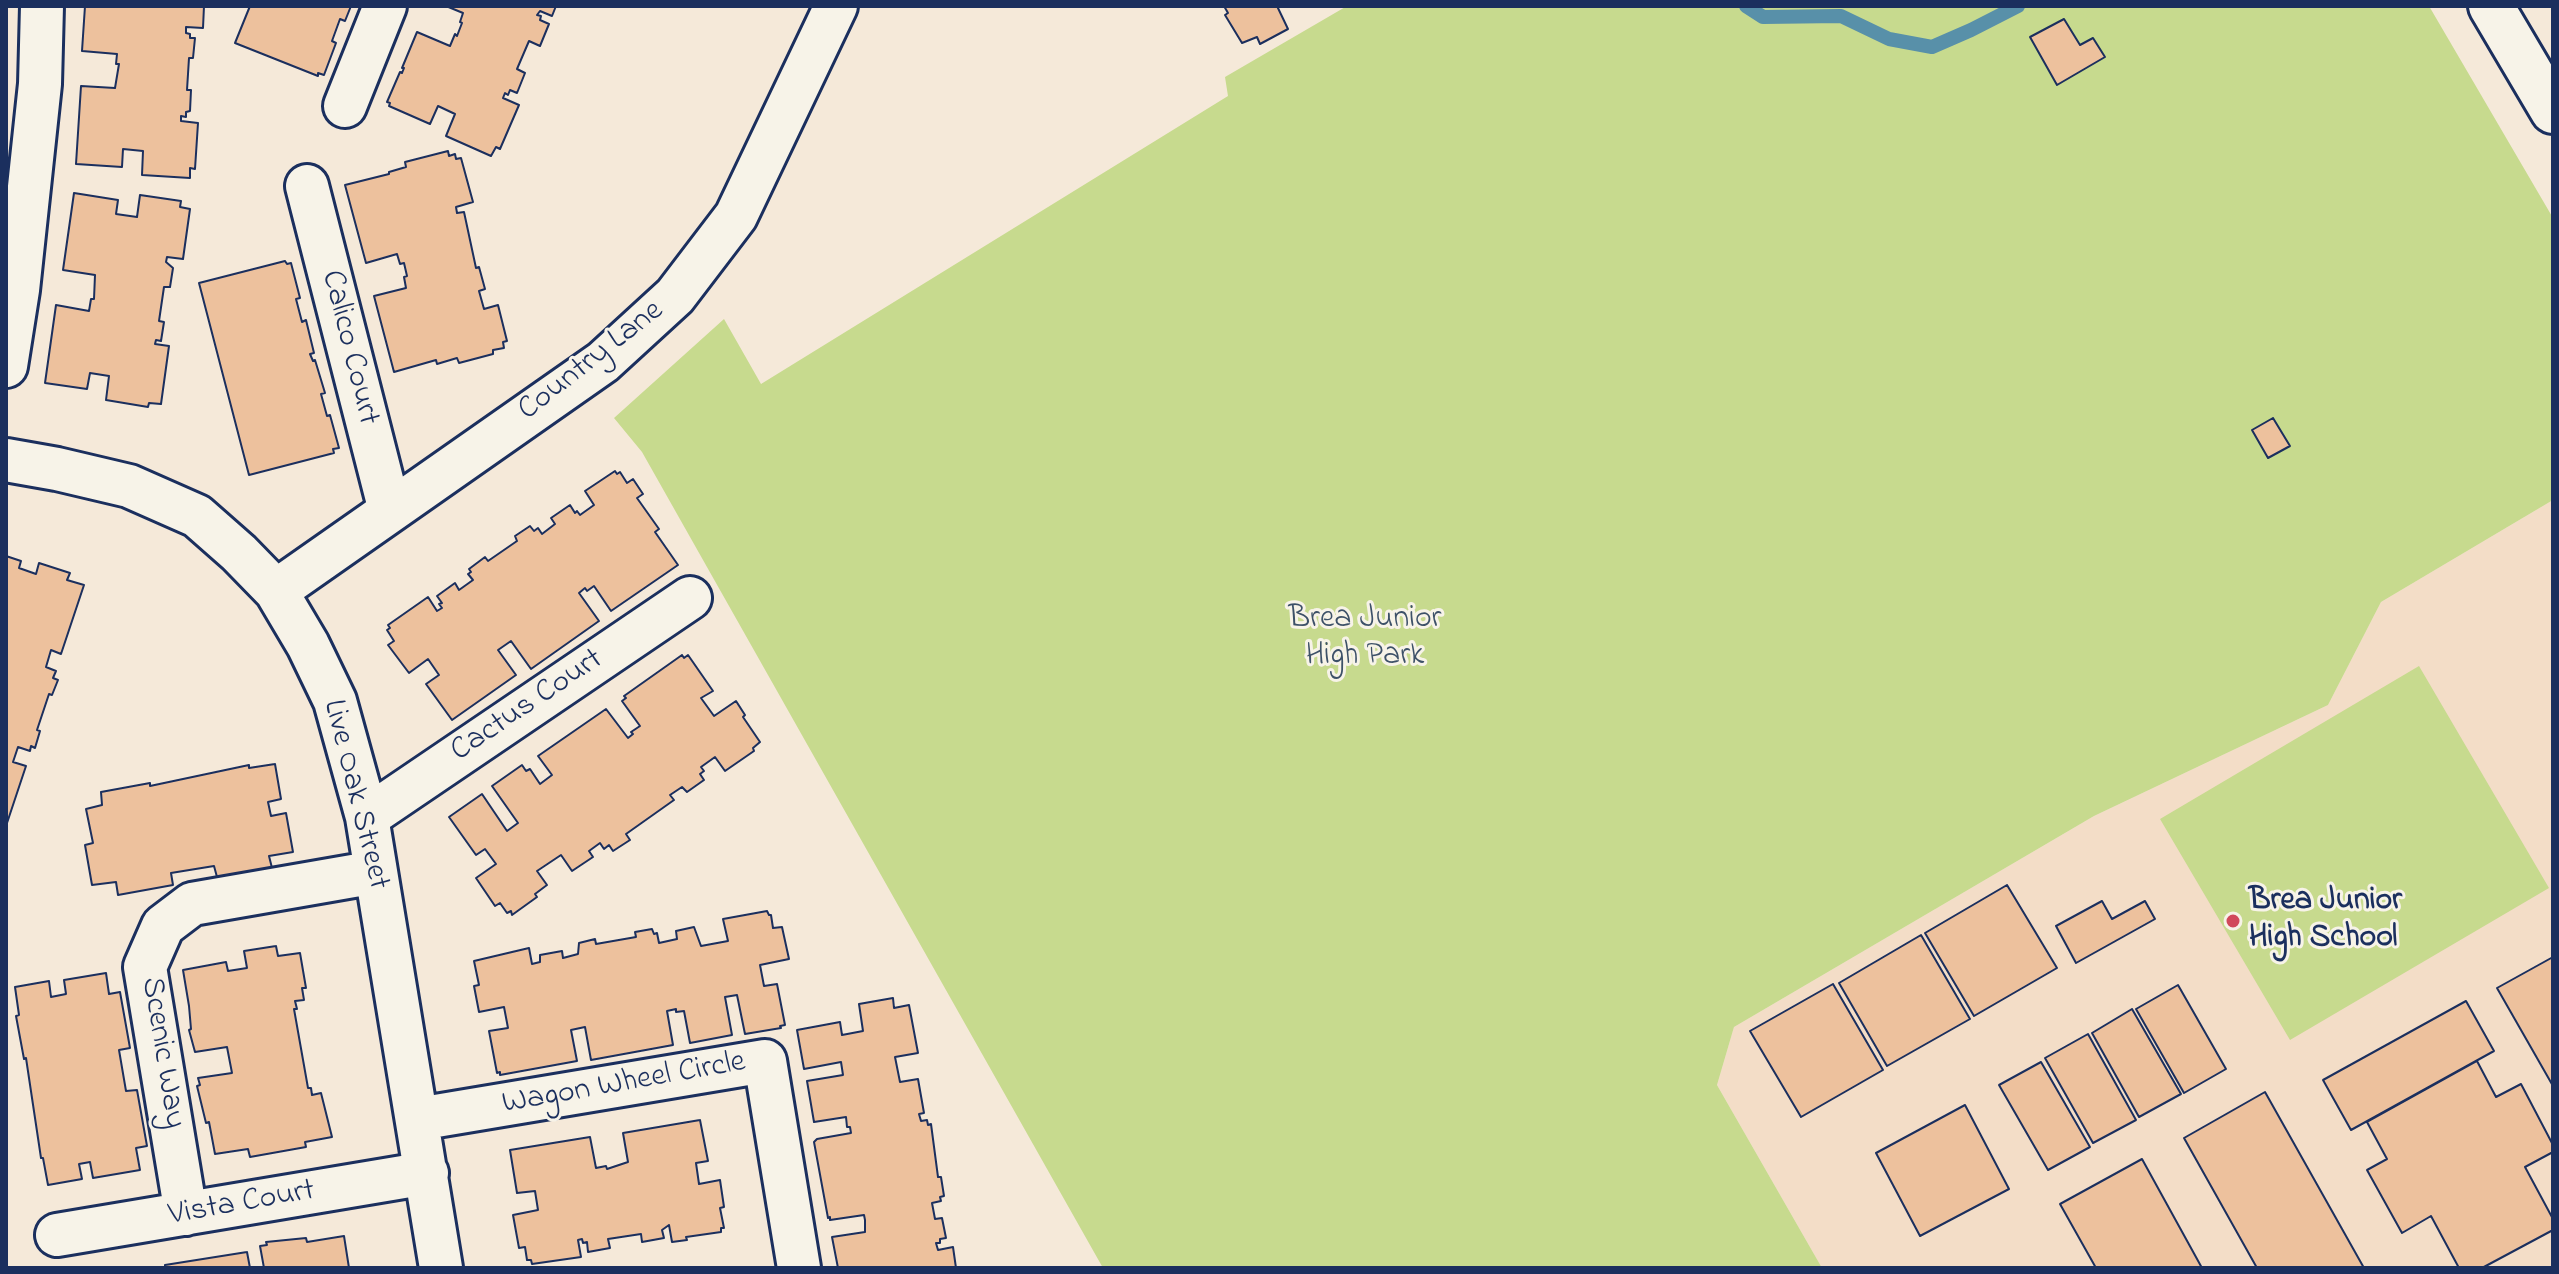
<!DOCTYPE html>
<html>
<head>
<meta charset="utf-8">
<style>
	body { margin:0 }
	#map { position:relative; width:2559px; height:1274px; overflow:hidden; background:#f5e9d9; font-family:"Indie Flower",sans-serif }
	canvas { display:block }
	.frame { position:absolute; inset:0; border:8px solid #1b2f5e; pointer-events:none }
</style>
</head>
<body>
<div id="map">
<canvas width="2559" height="1274"></canvas>
<div class="frame"></div>
</div>
<script>
const context = document.querySelector('canvas').getContext('2d');
context.lineJoin = 'round';
function paint(path, color) {
  context.fillStyle = color;
  context.fill(path, 'evenodd');
}
function shape(rows) {
  const path = new Path2D();
  for (const r of rows) {
    path.moveTo(r[0], r[1]);
    for (let i = 2; i < r.length; i += 2) path.lineTo(r[i], r[i + 1]);
  }
  return path;
}
function stroke(path, color, width, dash) {
  context.strokeStyle = color;
  context.lineWidth = width;
  context.lineCap = dash ? 'butt' : 'round';
  context.setLineDash(dash || []);
  context.stroke(path);
}
function label(font, color, halo, rows, align = 'center') {
  context.font = font + ' "Indie Flower",sans-serif';
  context.lineWidth = 6;
  context.setLineDash([]);
  context.textBaseline = 'middle';
  context.strokeStyle = halo;
  context.fillStyle = color;
  for (const [text, x, y, turn = 0] of rows) {
    context.save();
    context.translate(x, y);
    context.rotate((+turn || 0) * Math.PI / 180);
    context.textAlign = isNaN(turn) ? turn : align;
    if (halo) context.strokeText(text, 0, 0);
    context.fillText(text, 0, 0);
    context.restore();
  }
}
const built = shape([
	[2553,500,2553,1268,1822,1268,1717,1085,1734,1027,2094,816,2328,705,2381,602]
]);
const green = shape([
	[1347,6,2429,6,2553,218,2553,500,2381,602,2328,705,2094,816,1734,1027,1717,1085,1822,1268,1103,1268,642,452,614,418,724,319,761,384,1228,96,1225,77],
	[2419,666,2549,888,2290,1040,2160,819]
]);
const stream = shape([
	[1746,6,1763,17,1841,16,1889,39,1932,47,1971,30,2018,6]
]);
const building = shape([
	[85,6,204,6,203,28,186,27,186,33,190,34,190,38,195,38,193,58,189,58,187,90,191,90,190,111,186,112,186,117,181,116,181,121,198,123,195,169,190,168,190,178,142,175,143,151,123,149,122,167,76,164,81,86,115,88,119,64,116,64,117,54,82,51,85,6],
	[250,6,351,6,345,21,340,19,332,41,336,43,324,75,318,73,318,76,235,43,250,6],
	[446,6,556,6,552,16,540,11,537,15,541,16,540,20,549,24,540,46,529,41,517,69,525,73,517,93,510,90,508,95,505,93,503,98,519,105,500,149,496,147,491,156,446,136,455,114,438,106,430,124,389,106,390,103,387,102,400,72,402,73,404,68,402,68,417,32,450,46,455,34,457,36,462,23,460,22,463,13,446,6],
	[1224,6,1277,6,1288,29,1260,44,1257,37,1242,43,1225,15,1228,13,1224,6],
	[2064,19,2080,45,2093,38,2105,57,2057,85,2030,37,2064,19],
	[448,151,449,156,455,154,456,159,461,158,473,202,456,207,457,213,464,212,476,268,479,267,485,289,479,291,484,309,498,305,507,341,503,342,504,348,493,350,493,354,459,363,457,358,437,364,436,360,394,372,374,296,406,288,404,277,407,276,404,263,400,264,397,254,366,263,345,185,389,174,389,172,406,167,405,162,448,151],
	[74,193,118,200,116,214,137,217,140,195,181,201,180,207,190,209,183,259,167,257,166,262,173,268,170,287,164,287,159,321,164,322,161,341,156,340,155,344,169,346,161,404,149,403,148,407,106,400,109,376,90,373,87,389,45,383,56,305,89,311,91,299,94,299,95,275,63,270,74,193],
	[285,261,287,264,291,263,300,298,296,299,302,322,306,320,314,353,310,354,313,361,315,360,325,393,321,394,327,416,330,415,339,448,333,449,334,453,249,475,199,283,285,261],
	[2273,418,2290,446,2268,458,2252,430,2273,418],
	[615,471,617,474,620,472,627,483,633,479,643,494,637,498,659,529,655,532,678,565,611,611,594,586,587,591,585,588,579,593,599,621,531,669,511,641,498,650,516,675,452,720,426,684,439,675,428,659,409,673,388,645,394,641,387,630,390,628,388,625,428,597,437,611,442,608,439,604,442,603,437,596,455,583,459,590,473,580,468,574,471,572,469,569,485,557,488,561,517,541,515,536,530,526,534,531,538,528,542,534,555,524,551,518,570,505,575,513,577,511,580,515,594,505,585,491,615,471],
	[6,556,21,561,19,568,36,574,39,563,70,573,67,580,84,585,61,654,51,650,46,667,56,671,53,678,58,680,52,695,49,694,37,730,40,731,35,748,31,746,30,751,18,747,13,762,26,766,6,826,6,556],
	[682,655,684,658,688,655,713,691,701,698,714,716,736,701,745,715,743,717,760,742,753,748,754,751,725,771,715,757,701,767,704,771,700,774,704,780,687,792,682,787,670,795,674,800,626,834,630,840,613,851,609,845,604,849,600,843,589,851,593,857,572,871,561,855,537,871,547,885,535,894,537,897,512,915,511,911,507,913,500,903,495,906,476,878,496,864,485,849,476,855,449,817,482,794,507,831,518,823,492,786,522,765,526,771,530,769,540,784,552,775,538,756,606,709,628,738,633,734,631,732,640,726,622,701,626,698,624,696,682,655],
	[275,764,281,799,268,802,271,816,286,813,293,852,269,856,272,868,217,877,214,866,171,873,173,885,118,895,116,882,92,885,85,845,93,843,86,809,102,805,101,792,150,783,150,786,249,765,249,768,275,764],
	[2007,885,2057,968,1974,1016,1925,933,2007,885],
	[2102,901,2112,919,2145,901,2155,919,2076,963,2056,926,2102,901],
	[767,911,769,915,771,915,773,928,782,927,789,959,760,965,764,986,777,984,785,1025,780,1026,781,1028,745,1034,737,995,725,997,732,1035,690,1043,684,1011,676,1012,676,1009,667,1011,673,1045,591,1060,585,1027,571,1030,577,1061,500,1075,500,1072,497,1073,489,1031,508,1028,504,1007,479,1012,474,986,479,985,474,961,529,948,532,964,540,962,540,955,562,951,563,958,578,954,579,943,595,939,596,944,636,937,635,932,652,929,654,934,657,933,659,943,677,939,676,931,694,927,701,946,728,941,723,919,767,911],
	[1921,935,1970,1019,1887,1066,1839,983,1921,935],
	[276,946,278,956,300,953,306,988,302,988,304,1000,295,1001,297,1009,294,1009,308,1088,311,1088,312,1095,321,1093,332,1137,305,1142,306,1147,250,1157,248,1149,215,1154,209,1122,206,1123,197,1086,200,1085,198,1078,232,1073,227,1047,195,1052,189,1030,191,1029,189,1006,183,970,226,962,228,971,247,968,244,951,276,946],
	[2553,957,2553,1086,2497,988,2553,957],
	[106,973,109,994,120,992,130,1048,119,1050,126,1091,137,1090,147,1146,136,1148,140,1170,93,1178,90,1162,79,1164,82,1179,48,1185,43,1158,41,1158,26,1058,24,1059,16,1016,19,1015,15,987,49,981,51,997,66,994,64,980,106,973],
	[1833,984,1883,1070,1801,1117,1750,1031,1833,984],
	[2178,985,2226,1069,2184,1093,2136,1009,2178,985],
	[893,998,894,1008,909,1005,918,1053,895,1057,900,1082,918,1079,924,1113,919,1114,921,1121,927,1120,928,1125,931,1124,938,1177,941,1177,944,1196,940,1197,941,1201,932,1203,935,1219,942,1218,946,1238,940,1239,940,1243,936,1243,938,1250,953,1247,956,1268,838,1268,832,1237,865,1232,865,1220,864,1215,830,1220,830,1217,828,1218,814,1142,817,1139,851,1133,850,1127,847,1127,846,1117,814,1122,807,1081,843,1075,841,1062,804,1069,797,1030,840,1022,842,1035,863,1031,859,1004,893,998],
	[2466,1001,2494,1051,2351,1130,2323,1080,2466,1001],
	[2132,1009,2181,1094,2139,1117,2092,1033,2132,1009],
	[2088,1034,2136,1120,2093,1143,2045,1058,2088,1034],
	[2477,1061,2496,1097,2521,1084,2553,1145,2553,1152,2525,1167,2553,1219,2553,1230,2482,1268,2459,1268,2431,1216,2402,1233,2367,1170,2387,1159,2367,1122,2477,1061],
	[2041,1062,2090,1147,2048,1170,1999,1085,2041,1062],
	[2265,1092,2364,1268,2257,1268,2184,1138,2265,1092],
	[1965,1105,2009,1189,1920,1236,1876,1153,1965,1105],
	[700,1120,708,1161,696,1163,699,1184,720,1180,724,1207,720,1208,724,1228,721,1228,721,1232,686,1237,687,1240,672,1242,669,1225,662,1230,664,1238,642,1242,641,1234,608,1239,610,1248,588,1252,587,1242,583,1243,582,1239,578,1240,581,1257,532,1264,531,1260,527,1260,525,1247,519,1248,513,1215,538,1210,535,1191,517,1193,510,1150,590,1137,596,1168,606,1166,607,1169,628,1162,623,1133,700,1120],
	[2142,1159,2202,1268,2096,1268,2060,1204,2142,1159],
	[344,1236,349,1268,264,1268,260,1246,267,1245,266,1242,306,1238,307,1242,344,1236],
	[247,1252,250,1268,165,1268,165,1265,247,1252]
]);
const street = shape([
	[345,106,385,6],
	[307,186,390,511],
	[6,366,18,290,40,84,42,6],
	[6,460,57,469,129,486,197,516,239,553,276,591,308,645,335,701,367,817,441,1268],
	[276,591,603,362,675,296,736,216,836,6],
	[367,817,690,598],
	[418,1119,765,1061,799,1268],
	[186,1214,145,967,163,926,192,904,376,872],
	[57,1235,427,1173]
]);
const secondary = shape([
	[2491,6,2553,111]
]);
const markers = [
	[2233,921,8,"#d1495b"]
];
const streetNames = [
	["Calico Court",348,348,76],
	["Country Lane",592,362,-38],
	["Cactus Court",528,707,-34],
	["Live Oak Street",354,795,76],
	["Scenic Way",161,1053,81],
	["Wagon Wheel Circle",624,1085,-10],
	["Vista Court",242,1205,-10]
];
const parkNames = [
	["Brea Junior",1365,621],
	["High Park",1365,658]
];
const poiNames = [
	["Brea Junior",2249,903],
	["High School",2249,940]
];
paint(built, '#f3ddc7');
paint(green, '#c7da8e');
stroke(stream, '#5890a9', 14);
paint(building, '#edc19d');
stroke(building, '#1b2f5e', 2);
stroke(street, '#1b2f5e', 48);
stroke(secondary, '#1b2f5e', 50);
stroke(street, '#f7f3e8', 42);
stroke(secondary, '#f7f3e8', 44);
for (const [x, y, r, color] of markers) {
  const dot = new Path2D();
  dot.arc(x, y, r, 0, 2 * Math.PI);
  context.fillStyle = color;
  context.fill(dot);
  stroke(dot, '#f7f3e8', 3);
}
label('32px', '#1b2f5e', '#f7f3e8', streetNames);
label('32px', '#3d5168', '#f7f3e8', parkNames);
label('bold 32px', '#1b2f5e', '#f7f3e8', poiNames, 'left');
</script>
</body>
</html>
